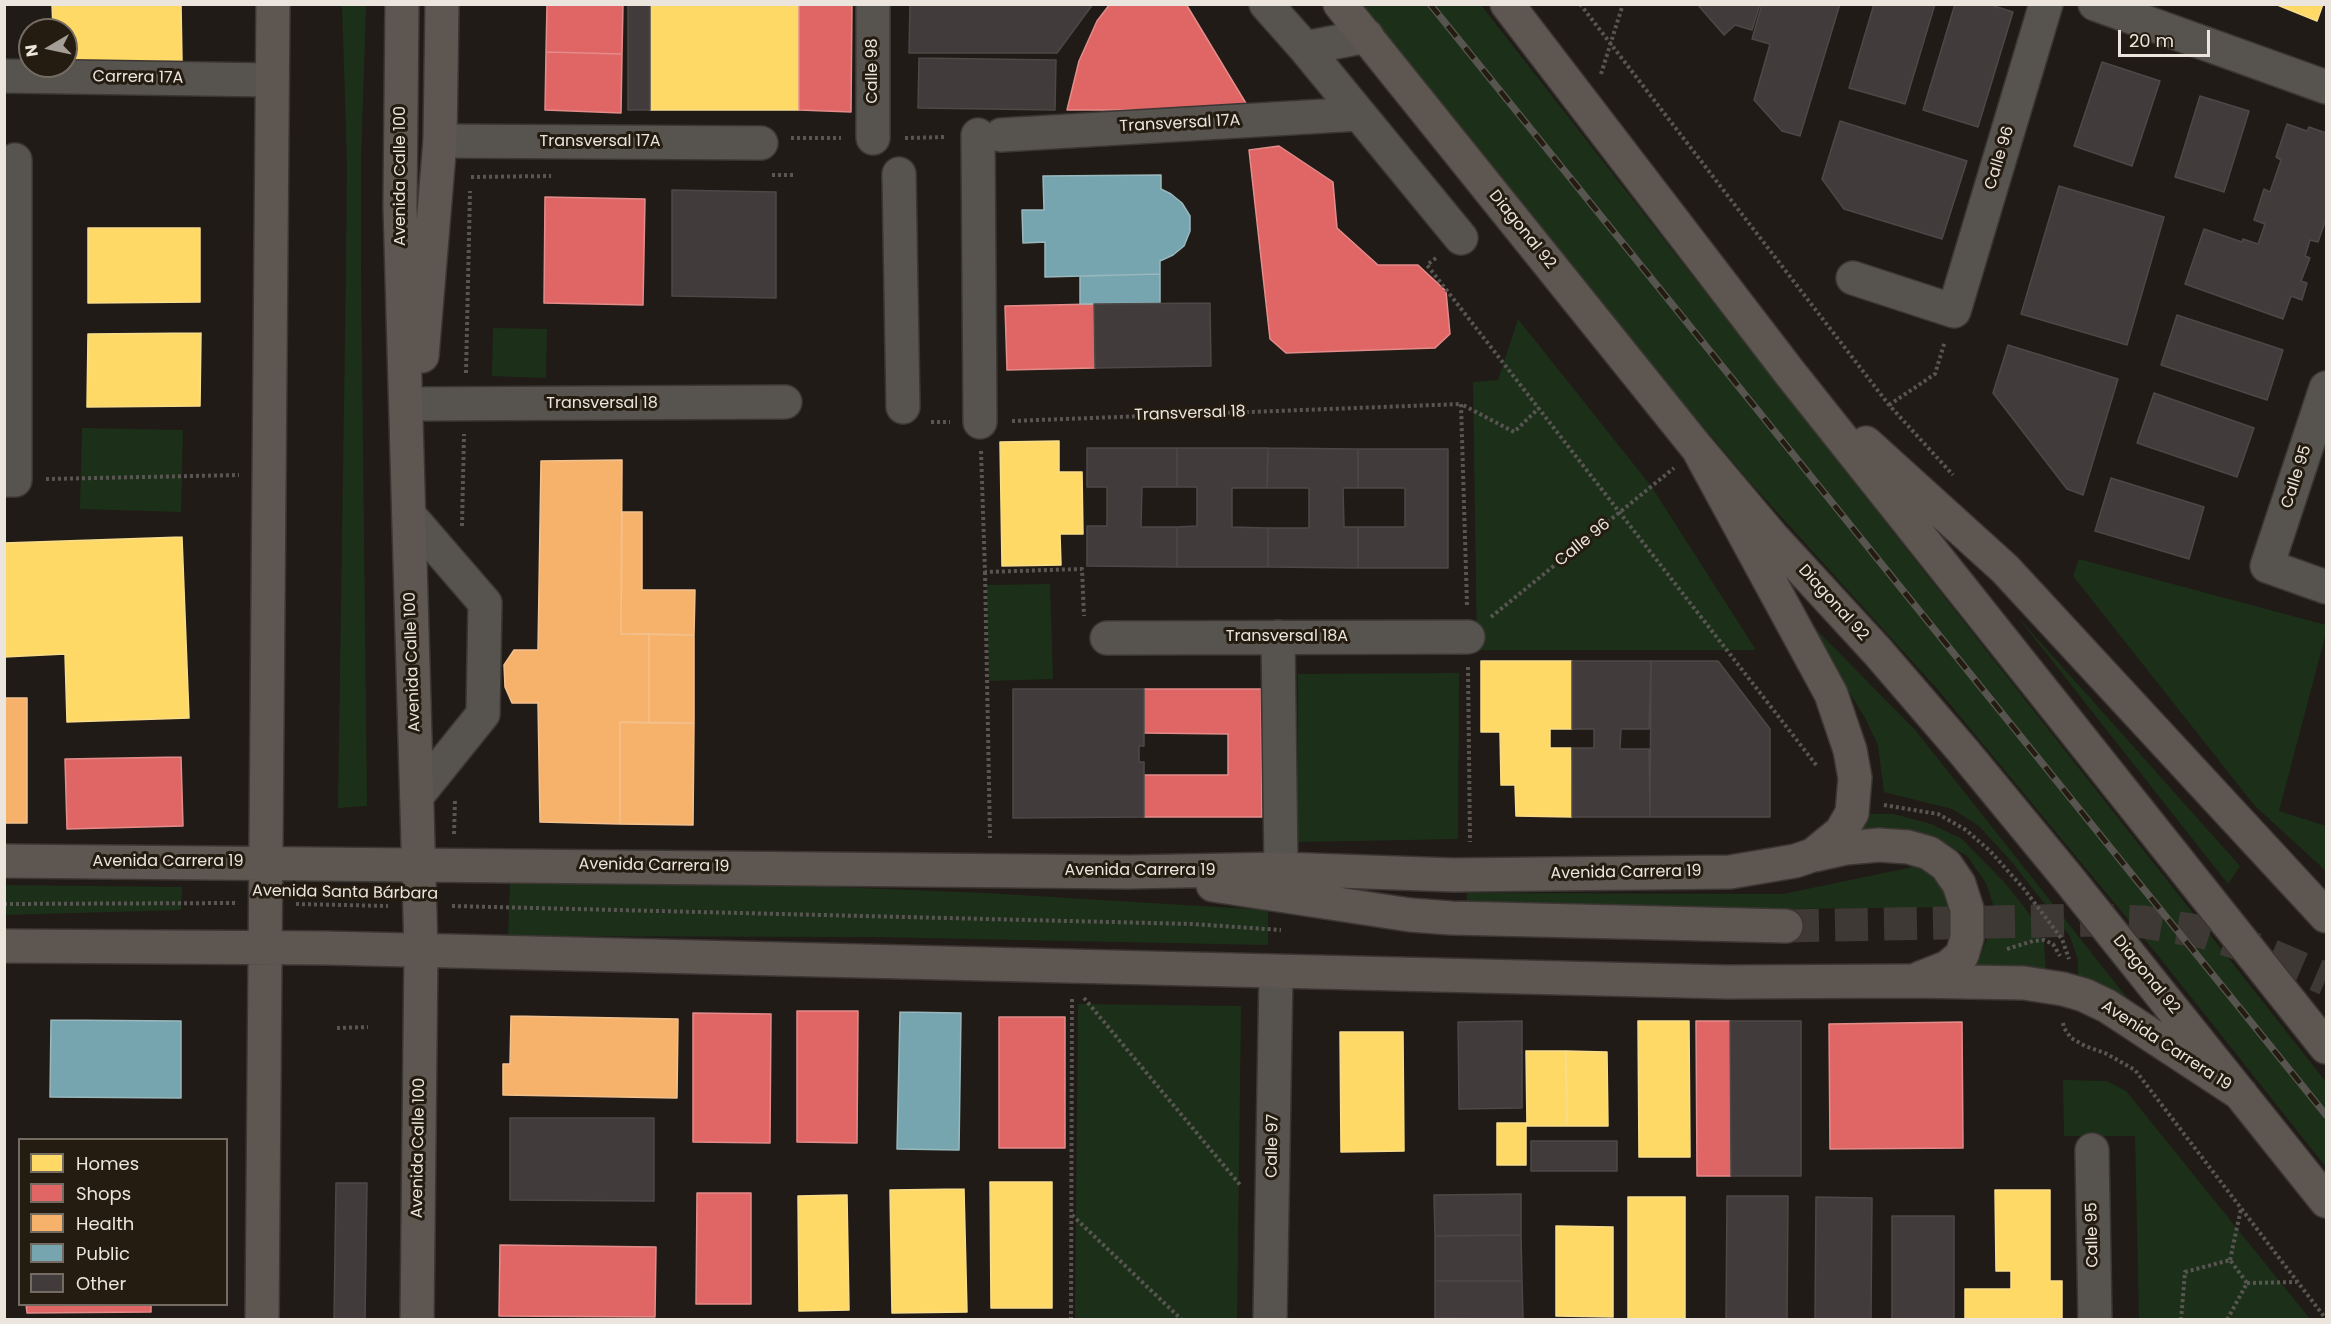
<!DOCTYPE html>
<html>
<head>
<meta charset="utf-8">
<style>
	body { margin:0 }
	#map { position:relative; width:2331px; height:1324px; overflow:hidden; background:#201b16; font-family:Poppins,sans-serif }
	canvas { display:block }
	.frame { position:absolute; inset:0; border:6px solid #ebe5de; pointer-events:none }
	.legend { position:absolute; left:18px; top:1138px; width:210px; height:168px; box-sizing:border-box; background:#251c11; border:2px solid #746c63; margin:0; padding:8px 10px; list-style:none; font-size:18px; color:#ebe5de }
	.legend li { display:flex; align-items:center; gap:12px; height:30px }
	.legend b { width:30px; border:2px solid #746c63 }
	.north { position:absolute; left:18px; top:18px; width:60px; height:60px; box-sizing:border-box; background:#251c11; border:2px solid #746c63; border-radius:50%; rotate:261deg; font-size:16px; font-weight:700; line-height:24px; text-align:center; color:#ebe5de }
	.north::after { content:''; display:block; margin:auto; width:21px; height:27px; background:#a49e98; clip-path:polygon(50% 0,100% 100%,50% 72%,0 100%) }
	.scale { position:absolute; left:2118px; top:30px; width:92px; height:27px; box-sizing:border-box; border:3px solid #ebe5de; border-top:0; padding-left:8px; font-size:18px; line-height:21px; white-space:nowrap; color:#ebe5de; -webkit-text-stroke:4px #251c11; paint-order:stroke }
</style>
</head>
<body>
<div id="map">
<canvas width="2331" height="1324"></canvas>
<div class="frame"></div>
<ul class="legend">
<li><b style="height:16px;background:#ffd966"></b>Homes</li>
<li><b style="height:16px;background:#e06666"></b>Shops</li>
<li><b style="height:16px;background:#f6b26b"></b>Health</li>
<li><b style="height:16px;background:#76a5af"></b>Public</li>
<li><b style="height:16px;background:#423b3c"></b>Other</li>
</ul>
<div class="north">N</div>
<div class="scale">20 m</div>
</div>
<script>
const context = document.querySelector('canvas').getContext('2d');
context.lineJoin = 'round';
function paint(path, color) {
  context.fillStyle = color;
  context.fill(path, 'evenodd');
}
function shape(rows) {
  const path = new Path2D();
  for (const r of rows) {
    path.moveTo(r[0], r[1]);
    for (let i = 2; i < r.length; i += 2) path.lineTo(r[i], r[i + 1]);
  }
  return path;
}
function stroke(path, color, width, dash) {
  context.strokeStyle = color;
  context.lineWidth = width;
  context.lineCap = dash ? 'butt' : 'round';
  context.setLineDash(dash || []);
  context.stroke(path);
}
function label(font, color, halo, rows, align = 'center') {
  context.font = font + ' Poppins,sans-serif';
  context.lineWidth = 6;
  context.setLineDash([]);
  context.textBaseline = 'middle';
  context.strokeStyle = halo;
  context.fillStyle = color;
  for (const [text, x, y, turn = 0] of rows) {
    context.save();
    context.translate(x, y);
    context.rotate((+turn || 0) * Math.PI / 180);
    context.textAlign = isNaN(turn) ? turn : align;
    if (halo) context.strokeText(text, 0, 0);
    context.fillText(text, 0, 0);
    context.restore();
  }
}
const green = shape([
	[366,4,361,162,361,269,367,806,338,808,346,270,347,162,342,5],
	[1362,5,1481,5,1804,419,2326,1082,2326,1167,2156,953,1939,691,1748,480,1589,290],
	[1518,319,1651,486,1756,650,1477,650,1473,382,1498,380],
	[493,328,547,329,546,378,492,376],
	[82,428,183,430,181,512,80,509],
	[2079,559,2326,625,2326,633,2279,811,2326,826,2326,871,2255,806,2073,576],
	[1050,584,1053,679,989,681,987,585],
	[2016,615,2240,866,2228,884],
	[1803,616,1916,731,2147,1023,2092,982,2078,975,2078,960,2070,936,2011,861,1979,826,1952,809,1884,792,1878,745,1865,718],
	[1459,673,1458,839,1298,842,1298,674],
	[1867,814,1894,814,1931,824,1962,839,2005,883,2028,912,2044,942,2046,971,1973,973,1987,939,1994,907,1986,883,1967,856,1936,838,1899,829,1864,828],
	[1913,867,1929,871,1942,883,1951,907,1784,909,1467,905,1467,893,1783,894],
	[510,881,809,886,985,893,1268,910,1268,945,874,937,508,936],
	[5,885,182,887,181,910,5,915],
	[1078,1004,1241,1006,1237,1319,1075,1319],
	[2063,1080,2107,1081,2126,1091,2310,1319,2139,1319,2135,1136,2064,1136]
]);
const homes = shape([
	[52,4,181,4,182,61,66,62,66,30,53,30,52,4],
	[650,4,799,4,799,110,650,110,650,4],
	[2275,4,2323,4,2317,21,2275,4],
	[88,228,200,228,200,302,88,303,88,228],
	[201,333,200,406,87,407,88,334,201,333],
	[1059,441,1059,472,1082,472,1083,534,1060,534,1061,565,1002,566,1000,442,1059,441],
	[182,537,189,718,67,722,65,654,4,657,4,543,182,537],
	[1481,661,1572,661,1572,729,1550,729,1550,748,1571,748,1572,817,1516,816,1515,785,1501,785,1500,732,1481,732,1481,661],
	[1638,1021,1689,1021,1690,1157,1639,1157,1638,1021],
	[1340,1032,1403,1032,1404,1151,1341,1152,1340,1032],
	[1526,1051,1566,1051,1567,1126,1527,1126,1526,1051],
	[1566,1051,1607,1052,1608,1126,1567,1126,1566,1051],
	[1497,1123,1526,1123,1526,1165,1497,1165,1497,1123],
	[990,1182,1052,1182,1052,1308,991,1308,990,1182],
	[964,1189,967,1312,892,1313,890,1190,964,1189],
	[1995,1190,2050,1190,2050,1281,2062,1281,2062,1320,1965,1320,1965,1289,2011,1289,2011,1271,1996,1271,1995,1190],
	[847,1195,849,1310,799,1311,798,1196,847,1195],
	[1628,1197,1685,1197,1685,1320,1628,1320,1628,1197],
	[1556,1226,1613,1227,1613,1317,1556,1316,1556,1226]
]);
const shops = shape([
	[547,4,623,4,622,54,546,52,547,4],
	[799,4,852,4,851,112,799,110,799,4],
	[1110,4,1186,4,1250,110,1067,110,1079,61,1097,21,1110,4],
	[546,52,622,54,621,113,545,110,546,52],
	[1279,146,1333,182,1337,228,1378,265,1418,265,1446,291,1450,334,1435,348,1286,353,1270,339,1249,150,1279,146],
	[545,197,645,199,643,305,544,303,545,197],
	[1094,304,1095,368,1007,370,1005,306,1094,304],
	[1144,689,1261,689,1262,817,1144,817,1144,775,1228,775,1228,734,1144,733,1144,689],
	[181,757,183,826,67,829,65,759,181,757],
	[797,1011,858,1011,857,1143,797,1142,797,1011],
	[693,1013,771,1014,770,1143,693,1142,693,1013],
	[999,1017,1065,1017,1065,1148,999,1148,999,1017],
	[1696,1021,1730,1021,1731,1176,1697,1176,1696,1021],
	[1962,1022,1963,1148,1830,1149,1829,1024,1962,1022],
	[697,1193,751,1193,751,1304,696,1304,697,1193],
	[500,1245,656,1247,655,1317,499,1316,500,1245],
	[26,1304,151,1304,151,1312,27,1313,26,1304]
]);
const health = shape([
	[622,460,621,634,649,634,649,723,620,722,620,824,540,822,538,703,512,703,505,687,504,665,514,650,538,650,541,461,622,460],
	[622,512,642,512,642,590,695,590,694,635,621,634,622,512],
	[649,634,694,635,694,723,649,723,649,634],
	[4,698,27,698,27,823,4,823,4,698],
	[620,722,694,723,693,825,620,824,620,722],
	[511,1016,678,1019,677,1098,503,1095,503,1064,510,1064,511,1016]
]);
const public = shape([
	[1161,175,1161,189,1171,194,1182,203,1190,216,1190,231,1184,246,1173,255,1160,261,1160,274,1045,277,1045,242,1023,243,1022,210,1044,210,1043,176,1161,175],
	[1160,274,1160,303,1080,304,1080,276,1160,274],
	[900,1012,961,1013,959,1150,897,1149,900,1012],
	[51,1020,181,1021,181,1098,50,1097,51,1020]
]);
const building = shape([
	[628,4,650,4,650,110,628,110,628,4],
	[910,4,1093,4,1057,53,909,53,910,4],
	[1697,4,1760,4,1752,30,1735,25,1724,35,1697,4],
	[1762,4,1840,4,1800,136,1782,131,1754,100,1770,44,1752,39,1762,4],
	[1874,4,1935,4,1905,104,1849,88,1874,4],
	[1955,4,1988,4,2013,12,1978,127,1923,110,1955,4],
	[919,58,1056,60,1055,110,918,108,919,58],
	[2102,62,2160,81,2132,166,2074,146,2102,62],
	[2200,96,2249,111,2224,192,2175,177,2200,96],
	[1840,121,1967,161,1942,239,1844,209,1822,179,1840,121],
	[2287,124,2307,131,2309,127,2326,133,2326,219,2318,242,2310,240,2305,256,2310,258,2301,281,2307,283,2302,300,2291,296,2283,319,2185,284,2204,229,2242,242,2243,239,2258,244,2265,224,2254,220,2264,189,2270,192,2281,160,2276,157,2287,124],
	[2059,186,2164,217,2127,345,2021,314,2059,186],
	[672,190,776,192,776,298,672,296,672,190],
	[1210,303,1211,366,1095,368,1094,304,1210,303],
	[2177,315,2283,350,2267,400,2161,365,2177,315],
	[2008,345,2118,379,2083,495,2067,489,1993,393,2008,345],
	[2154,393,2254,428,2237,477,2137,443,2154,393],
	[1087,448,1177,448,1177,487,1142,487,1141,527,1177,527,1177,567,1087,566,1087,526,1107,526,1107,487,1087,487,1087,448],
	[1177,448,1268,448,1267,488,1232,488,1232,527,1268,528,1268,567,1177,567,1177,527,1197,526,1197,487,1177,487,1177,448],
	[1268,448,1358,449,1358,488,1343,488,1344,527,1358,527,1358,568,1268,567,1268,528,1309,528,1309,488,1267,488,1268,448],
	[1358,449,1448,449,1448,568,1358,568,1358,527,1405,527,1405,488,1358,488,1358,449],
	[2111,478,2204,507,2189,559,2095,531,2111,478],
	[1572,661,1651,661,1649,729,1621,729,1620,749,1649,749,1650,817,1572,817,1572,748,1594,748,1594,729,1572,729,1572,661],
	[1651,661,1718,661,1770,729,1770,817,1650,817,1651,661],
	[1013,689,1144,689,1144,746,1139,746,1139,762,1144,762,1144,817,1013,818,1013,689],
	[1522,1021,1522,1108,1459,1109,1458,1022,1522,1021],
	[1730,1021,1801,1021,1801,1176,1731,1176,1730,1021],
	[510,1118,654,1118,654,1201,510,1200,510,1118],
	[1531,1141,1617,1141,1617,1171,1531,1171,1531,1141],
	[336,1183,367,1183,365,1320,334,1320,336,1183],
	[1521,1194,1521,1235,1435,1236,1434,1195,1521,1194],
	[1727,1196,1788,1196,1787,1320,1726,1320,1727,1196],
	[1816,1197,1872,1198,1871,1320,1815,1320,1816,1197],
	[1892,1216,1954,1216,1954,1320,1892,1320,1892,1216],
	[1521,1235,1522,1281,1435,1281,1435,1236,1521,1235],
	[1435,1281,1522,1281,1523,1319,1435,1318,1435,1281]
]);
const majorTunnel = shape([
	[1786,926,2096,920,2144,922,2203,932,2261,951,2326,979]
]);
const path = shape([
	[1580,4,1889,405,1953,475],
	[1601,74,1623,4],
	[791,138,841,138],
	[905,138,946,137],
	[772,175,795,175],
	[471,177,551,176],
	[1436,258,1427,265,1817,766],
	[466,373,470,191],
	[1889,405,1935,374,1945,341],
	[1012,421,1461,404],
	[931,422,950,422],
	[981,451,985,572,1082,569,1084,616],
	[46,479,239,475],
	[462,526,464,434],
	[985,572,990,838],
	[1467,605,1461,404,1514,432,1539,408],
	[1491,617,1674,468],
	[1468,667,1470,842],
	[1884,805,1938,814,1966,830,1990,851,2024,889,2062,939,2069,959],
	[454,834,455,800],
	[4,904,235,903],
	[296,904,388,906],
	[452,906,1192,924,1281,930],
	[2007,949,2033,941,2044,940,2053,944,2060,956],
	[1084,998,1241,1186],
	[2063,1023,2064,1028,2071,1038,2085,1046,2105,1053,2135,1070,2326,1319],
	[337,1028,368,1027],
	[1072,1215,1182,1320],
	[2230,1260,2241,1209],
	[2247,1283,2297,1282],
	[1071,1320,1072,996],
	[2181,1320,2185,1272,2230,1260,2247,1283,2227,1320]
]);
const minor = shape([
	[873,4,873,138],
	[1266,4,1305,48,1461,238],
	[2095,4,2326,87],
	[1305,48,1367,36],
	[4,76,272,80],
	[978,135,980,422],
	[1001,135,1359,114],
	[440,141,761,143],
	[899,174,903,407],
	[1853,278,1954,311,2046,4],
	[2326,388,2267,566,2326,587],
	[418,404,785,402],
	[4,480,15,480,15,160],
	[409,515,485,603,483,714,417,796],
	[1278,637,1281,869],
	[1107,638,1468,637],
	[2092,1150,2095,1320],
	[1270,1320,1276,972]
]);
const major = shape([
	[402,4,400,206,421,950,417,1320],
	[1340,4,1698,449,1773,538,1877,651,1964,752,2067,877,2326,1201],
	[1507,4,1790,373,2326,1047],
	[422,356,440,141,442,4],
	[1866,443,2005,569,2326,916],
	[1815,855,1846,848,1879,845,1908,847,1929,853,1946,865,1959,884,1967,909,1967,938,1962,955,1948,967,1920,978],
	[4,861,1128,872,1281,869,1454,875,1730,872,1795,861,1813,855,1841,832,1852,813,1855,778,1850,750,1831,694,1698,449],
	[1213,885,1410,915,1451,918,1786,926],
	[4,946,326,948,1727,982,1910,981,2024,983,2063,989,2084,995,2107,1006,2241,1094],
	[262,1320,273,4]
]);
const rail = shape([
	[1430,4,2326,1115]
]);
const streetNames = [
	["Calle 98",873,71,-90],
	["Carrera 17A",138,78,1],
	["Transversal 17A",1180,124,-3],
	["Transversal 17A",600,142],
	["Calle 96",2000,158,-73],
	["Avenida Calle 100",401,176,-90],
	["Diagonal 92",1522,230,51],
	["Transversal 18",602,404],
	["Transversal 18",1190,414,-2],
	["Calle 95",2297,477,-72],
	["Calle 96",1583,543,-39],
	["Diagonal 92",1833,603,48],
	["Transversal 18A",1287,637],
	["Avenida Calle 100",413,662,-92],
	["Avenida Carrera 19",168,862],
	["Avenida Carrera 19",654,866,1],
	["Avenida Carrera 19",1140,871],
	["Avenida Carrera 19",1626,873,-1],
	["Avenida Santa Bárbara",345,893,1],
	["Diagonal 92",2146,975,51],
	["Avenida Carrera 19",2166,1046,33],
	["Calle 97",1273,1146,-89],
	["Avenida Calle 100",419,1148,-89],
	["Calle 95",2093,1235,-91]
];
paint(green, '#1c3019');
paint(homes, '#ffd966');
stroke(homes, '#f9dd8a', 1.5);
paint(shops, '#e06666');
stroke(shops, '#e38c8a', 1.5);
paint(health, '#f6b26b');
stroke(health, '#f3c18e', 1.5);
paint(public, '#76a5af');
stroke(public, '#99b8bd', 1.5);
paint(building, '#423b3c');
stroke(building, '#4d4848', 1.5);
stroke(majorTunnel, '#3e3934', 33, [33, 16]);
stroke(minor, '#3b3633', 36);
stroke(major, '#3b3633', 36);
stroke(path, '#585552', 4, [3, 3]);
stroke(minor, '#57534e', 33);
stroke(major, '#5e5650', 33);
stroke(rail, '#585551', 7);
stroke(rail, '#251c11', 4.5, [14]);
label('16px', '#ebe5de', '#251c11', streetNames);
</script>
</body>
</html>
